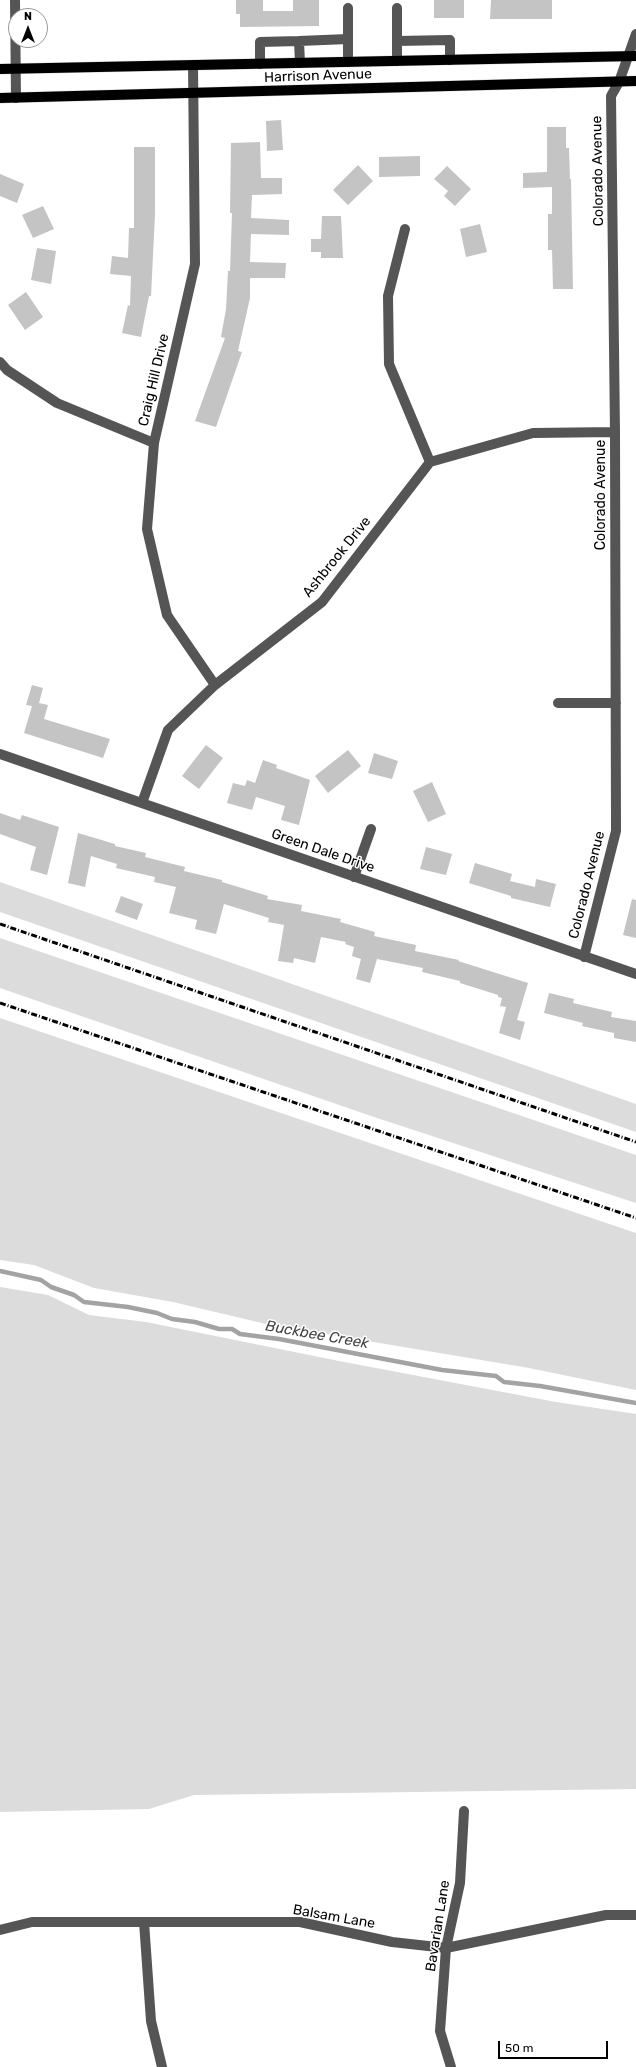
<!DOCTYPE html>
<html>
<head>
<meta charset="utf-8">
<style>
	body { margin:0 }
	#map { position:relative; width:636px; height:2067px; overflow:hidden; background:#fff; font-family:Rubik,sans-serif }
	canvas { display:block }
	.north { position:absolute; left:8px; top:8px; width:40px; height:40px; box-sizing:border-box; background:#fff; border:1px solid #999; border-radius:50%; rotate:0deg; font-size:11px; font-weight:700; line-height:16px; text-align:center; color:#000 }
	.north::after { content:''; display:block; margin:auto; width:14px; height:18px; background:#000; clip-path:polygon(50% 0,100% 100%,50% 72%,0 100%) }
	.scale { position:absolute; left:498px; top:2041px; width:110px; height:18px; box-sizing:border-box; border:2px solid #000; border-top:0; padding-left:5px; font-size:12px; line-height:14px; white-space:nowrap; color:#000; -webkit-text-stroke:3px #fff; paint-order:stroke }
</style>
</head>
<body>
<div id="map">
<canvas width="636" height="2067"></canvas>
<div class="north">N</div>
<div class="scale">50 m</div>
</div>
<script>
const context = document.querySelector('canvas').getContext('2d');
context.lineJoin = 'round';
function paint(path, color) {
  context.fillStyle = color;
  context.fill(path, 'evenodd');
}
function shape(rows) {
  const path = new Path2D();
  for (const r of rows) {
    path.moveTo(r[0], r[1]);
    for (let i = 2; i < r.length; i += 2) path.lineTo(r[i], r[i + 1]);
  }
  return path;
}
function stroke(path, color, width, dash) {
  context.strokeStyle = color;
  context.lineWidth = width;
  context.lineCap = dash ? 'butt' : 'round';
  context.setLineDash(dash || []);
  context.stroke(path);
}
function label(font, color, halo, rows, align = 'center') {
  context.font = font + ' Rubik,sans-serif';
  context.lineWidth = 3;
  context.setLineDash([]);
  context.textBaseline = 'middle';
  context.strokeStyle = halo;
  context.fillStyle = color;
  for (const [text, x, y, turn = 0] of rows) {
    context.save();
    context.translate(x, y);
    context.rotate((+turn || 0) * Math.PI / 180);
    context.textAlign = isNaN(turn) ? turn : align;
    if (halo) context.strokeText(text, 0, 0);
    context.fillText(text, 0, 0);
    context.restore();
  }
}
const green = shape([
	[0,882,636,1104,636,1132,0,912],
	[0,938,636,1155,636,1203,374,1117,0,988],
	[0,1018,636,1233,636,1390,529,1368,266,1324,173,1302,94,1288,34,1265,0,1260],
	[0,1287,48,1295,89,1315,146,1322,339,1361,556,1402,636,1414,636,1789,194,1795,149,1809,0,1812]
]);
const stream = shape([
	[0,1271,41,1280,51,1287,74,1295,84,1302,128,1307,157,1313,172,1319,195,1322,219,1329,232,1329,240,1334,279,1339,442,1370,496,1376,504,1382,540,1386,636,1403]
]);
const building = shape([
	[236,0,263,0,263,11,293,11,293,0,319,0,319,26,240,27,240,14,236,14],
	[434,0,464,0,464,18,434,18],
	[491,0,552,0,552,19,490,19],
	[281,120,283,150,267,151,266,121],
	[547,127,566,127,566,148,569,148,570,179,571,179,573,289,553,289,552,250,548,250,548,214,552,214,552,187,523,188,523,173,547,172],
	[260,142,261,178,282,178,282,194,252,195,251,218,289,220,289,235,251,234,250,262,286,263,285,278,250,278,250,298,238,351,242,352,216,427,195,421,225,338,221,337,226,309,228,271,230,271,232,213,230,213,231,143],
	[134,147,155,147,155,214,151,296,149,296,141,337,122,333,128,305,130,306,131,276,110,274,112,256,128,258,129,228,134,228],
	[420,156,420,176,379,177,379,157],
	[358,165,373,181,348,205,333,190],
	[447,166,471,189,455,206,444,196,448,191,434,179],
	[0,174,24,184,17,203,0,196],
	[43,206,54,229,33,238,22,215],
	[322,216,341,216,343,258,321,258,321,252,311,252,311,239,321,239],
	[480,224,487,252,466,257,460,229],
	[37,248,56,251,51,284,31,280],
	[26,292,43,317,25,330,8,305],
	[32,685,43,688,39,703,48,705,44,719,110,739,103,758,24,733,32,706,26,705],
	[206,745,223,758,199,789,182,776],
	[348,750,361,766,328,793,315,776],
	[374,753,398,761,392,779,368,773],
	[263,760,277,765,276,768,310,780,299,825,281,820,285,806,256,797,252,810,227,803,233,783,245,786,247,780,255,783],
	[432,782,446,814,428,822,413,791],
	[0,813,20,820,22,815,59,827,47,875,30,870,36,847,0,834],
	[78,833,115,844,115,846,146,853,145,857,185,867,184,871,222,880,222,882,268,896,267,899,302,905,301,911,341,919,340,922,375,932,374,936,416,945,415,951,459,960,458,961,528,983,517,1020,525,1022,520,1040,499,1033,506,1007,500,1006,502,998,498,997,498,995,460,983,460,981,422,972,423,968,377,959,370,983,356,979,361,959,352,956,354,947,345,944,346,942,321,937,315,963,294,958,293,963,278,961,284,925,268,922,269,918,224,904,216,934,195,929,197,920,169,913,176,887,154,882,155,877,116,868,117,864,91,856,85,887,68,883],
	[426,847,452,854,446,875,420,869],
	[475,863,512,874,510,881,535,887,536,879,556,884,550,907,511,898,511,896,469,883],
	[121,896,143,904,137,920,115,912],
	[632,899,636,900,636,938,623,935],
	[549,993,574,999,573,1003,612,1012,611,1017,636,1021,636,1042,614,1038,614,1033,582,1026,583,1023,544,1013]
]);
const minor = shape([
	[15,0,16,98],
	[397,8,397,61],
	[299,41,348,39],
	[397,41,450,40,450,60],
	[348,62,348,8],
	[260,64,260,42,299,41,300,63],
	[193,65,195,264,154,443,147,529,167,615,215,685],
	[405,229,388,296,389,364,430,462],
	[0,362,7,370,57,403,154,443],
	[558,703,616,703],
	[0,754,636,974],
	[142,803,168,730,215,685,322,602,430,462,533,433,615,432],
	[354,877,371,829],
	[584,957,616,831,615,432,611,96,619,82,636,34],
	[144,1922,151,2021,162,2067],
	[0,1930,32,1922,300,1922,392,1942,446,1948,606,1915,636,1915],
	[451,2067,440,2031,446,1948,460,1883,464,1811]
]);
const major = shape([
	[0,69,636,56],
	[0,98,636,81]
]);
const rail = shape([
	[0,924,636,1142],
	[0,1003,636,1218]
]);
const streetNames = [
	["Harrison Avenue",318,76,-2],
	["Colorado Avenue",598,171,-91],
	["Craig Hill Drive",154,380,-77],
	["Colorado Avenue",601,495,-90],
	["Ashbrook Drive",337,557,-51],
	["Green Dale Drive",323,851,19],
	["Colorado Avenue",587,885,-76],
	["Balsam Lane",334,1917,10],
	["Bavarian Lane",438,1926,-81]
];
const waterNames = [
	["Buckbee Creek",317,1335,10]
];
paint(green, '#dcdcdc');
stroke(stream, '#a3a3a3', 4.5);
paint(building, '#c4c4c4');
stroke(major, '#dbdbdb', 11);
stroke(minor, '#555', 10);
stroke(major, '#000', 10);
stroke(rail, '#000', 3, [6, 2, 1, 2]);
label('14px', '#000', '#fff', streetNames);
label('italic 15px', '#444', '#fff', waterNames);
</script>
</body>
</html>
